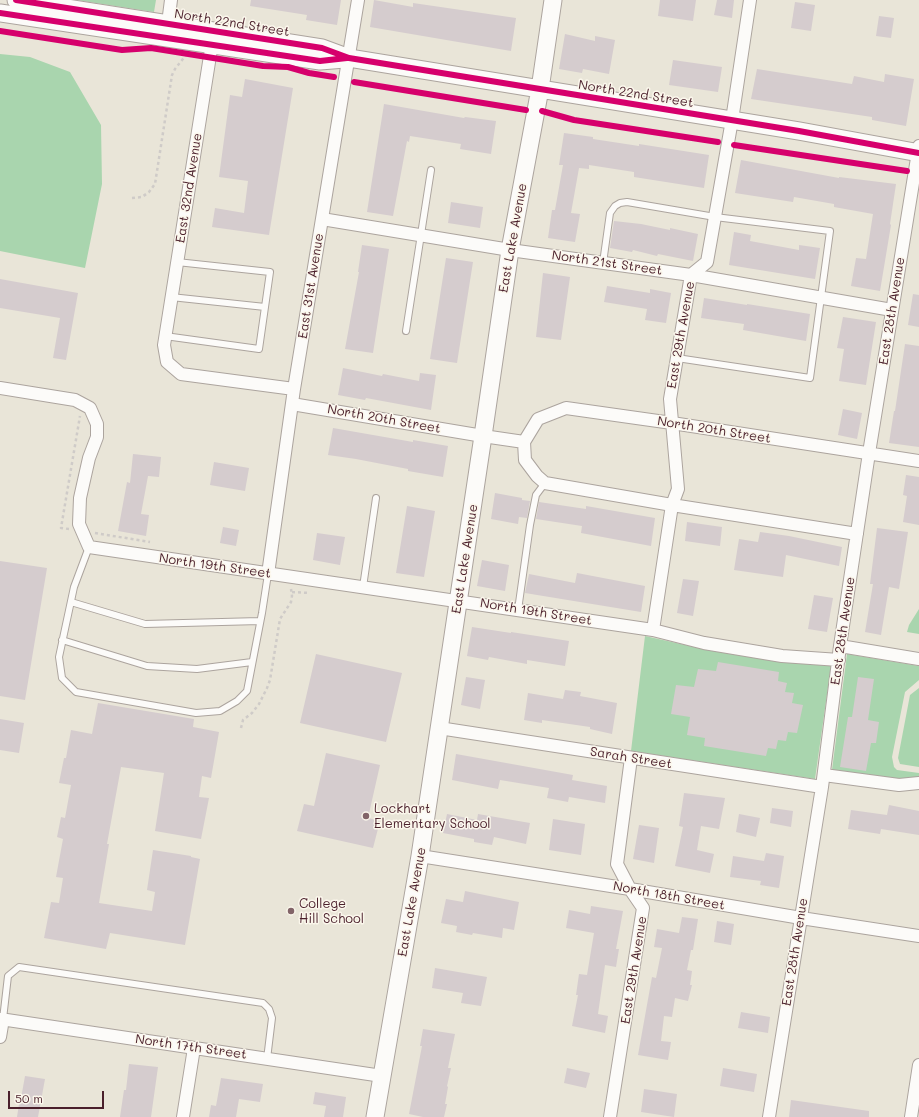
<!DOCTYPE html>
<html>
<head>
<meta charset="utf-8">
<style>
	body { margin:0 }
	#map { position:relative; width:919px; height:1117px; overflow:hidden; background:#e9e5d8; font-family:Mali,sans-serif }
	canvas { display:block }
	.scale { position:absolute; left:8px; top:1091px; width:96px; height:18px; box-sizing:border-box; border:2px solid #4a1f2b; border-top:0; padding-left:5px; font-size:12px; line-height:14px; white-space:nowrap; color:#4a1f2b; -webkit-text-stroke:3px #fbf7ec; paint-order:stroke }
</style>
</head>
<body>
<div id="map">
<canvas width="919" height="1117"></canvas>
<div class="scale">50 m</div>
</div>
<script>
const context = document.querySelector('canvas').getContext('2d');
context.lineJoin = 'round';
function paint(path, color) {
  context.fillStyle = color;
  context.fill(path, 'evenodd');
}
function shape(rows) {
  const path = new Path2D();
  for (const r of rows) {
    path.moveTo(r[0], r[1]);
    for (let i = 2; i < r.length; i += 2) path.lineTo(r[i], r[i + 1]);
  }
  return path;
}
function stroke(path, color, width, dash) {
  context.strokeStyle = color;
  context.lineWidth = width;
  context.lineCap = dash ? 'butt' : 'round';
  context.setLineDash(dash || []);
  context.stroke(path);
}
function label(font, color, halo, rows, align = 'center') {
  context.font = font + ' Mali,sans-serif';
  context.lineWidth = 3;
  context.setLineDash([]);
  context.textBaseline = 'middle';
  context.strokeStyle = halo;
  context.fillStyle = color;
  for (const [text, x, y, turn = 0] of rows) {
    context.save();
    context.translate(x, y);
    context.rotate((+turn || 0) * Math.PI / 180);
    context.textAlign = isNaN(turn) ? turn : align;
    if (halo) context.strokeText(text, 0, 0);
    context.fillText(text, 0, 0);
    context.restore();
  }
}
const green = shape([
	[76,0,156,0,154,12],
	[0,54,30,57,70,72,101,125,102,184,85,268,0,251],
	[919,609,919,634,907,632,909,625],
	[645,636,703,649,781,662,831,666,815,779,631,751],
	[847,654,919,666,919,680,905,692,892,757,894,767,897,770,919,773,919,777,899,779,832,770],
	[919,688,919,767,900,764,898,758,910,695]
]);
const building = shape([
	[251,0,341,0,337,25,306,20,307,15,250,6],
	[374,0,413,7,413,3,516,18,511,51,370,27],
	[660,0,696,0,693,21,658,16],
	[717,0,734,0,732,18,714,15],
	[795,2,815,5,811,31,791,28],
	[879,16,894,18,891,38,876,36],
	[565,34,595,41,595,36,615,40,609,74,583,69,582,73,559,69],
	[673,60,722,67,718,92,669,85],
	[757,69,852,84,854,76,884,82,885,74,914,79,906,126,872,120,872,117,751,99],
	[245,79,293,88,269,235,212,227,215,208,244,213,248,181,219,177,230,95,242,97],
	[384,104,464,118,465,117,496,121,491,154,460,149,461,144,410,136,409,142,407,141,393,216,367,212],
	[564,133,593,137,593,139,639,146,639,144,709,155,704,188,634,177,634,172,589,165,589,169,579,168,571,213,580,214,575,242,548,238,552,210,555,210,563,165,559,165],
	[741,160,839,178,839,177,896,184,890,224,891,225,880,291,851,286,856,258,866,259,873,214,834,207,834,204,794,197,793,202,735,193],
	[451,202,483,207,480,228,448,223],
	[614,221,641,224,670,230,670,228,698,234,693,261,658,254,657,256,633,250,632,252,610,248],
	[734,232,751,235,750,241,799,250,799,245,820,248,815,279,729,265],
	[362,245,389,249,373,353,345,349,359,272,358,272],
	[446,258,473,262,457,363,430,359],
	[543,273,570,277,561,340,536,337],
	[0,279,78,293,66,360,53,358,60,318,0,308],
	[607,286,650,293,650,289,671,293,666,323,645,320,647,309,604,302],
	[913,294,919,295,919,327,908,325],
	[704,298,747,305,747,304,810,314,806,341,743,330,744,324,701,318],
	[843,317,876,322,866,385,839,381,844,349,837,348],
	[905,344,919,346,919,447,889,443,894,411,895,411],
	[343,368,382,376,383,374,419,381,420,373,436,375,431,410,366,398,365,400,338,395],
	[843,409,862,413,857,439,838,435],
	[333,428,413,442,413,440,448,446,443,477,408,471,408,469,356,459,328,455],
	[133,454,161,457,159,477,148,476,141,514,149,515,146,536,118,531,127,482,130,483],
	[214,462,249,468,245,491,210,485],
	[906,475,919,477,919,525,903,522,907,496,903,495],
	[495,493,522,498,522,500,530,501,527,518,519,517,518,524,491,519],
	[539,502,586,509,586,506,655,518,651,546,581,533,582,526,536,519],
	[407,506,435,511,424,577,396,573],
	[687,522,722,527,720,546,685,541],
	[223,527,239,530,236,546,220,543],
	[877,528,908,532,899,589,889,587,881,635,865,632,873,584,870,584],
	[760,532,789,536,842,547,839,566,786,555,783,577,734,570,739,539,758,542],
	[317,533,345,537,340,565,313,560],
	[482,560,509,565,505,591,477,586],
	[0,561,47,568,25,700,0,696],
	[577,573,645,586,641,612,525,593,529,574,575,583],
	[683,579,699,581,693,616,677,613],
	[814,595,833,598,827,632,808,629],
	[472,627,511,633,511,632,569,641,565,666,527,660,527,664,489,657,488,660,467,656],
	[316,654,402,673,386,742,300,723],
	[718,662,779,672,778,681,787,683,785,692,794,693,792,703,803,705,797,733,788,732,786,741,778,740,776,749,768,748,766,756,704,746,705,738,687,735,690,717,671,714,676,685,694,687,698,669,716,671],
	[466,677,485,680,480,709,461,705],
	[858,677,874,679,868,720,879,722,876,743,871,743,866,771,840,767,848,717,852,717],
	[565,690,581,692,580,696,617,703,612,734,590,729,590,727,542,720,542,723,524,720,528,693,563,699],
	[98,703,194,719,193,727,219,732,211,778,202,776,199,797,209,798,201,839,155,831,164,773,121,767,107,844,109,844,99,903,152,911,155,892,147,890,153,850,191,856,191,857,200,859,185,945,110,933,106,949,44,938,51,902,59,903,63,878,56,877,63,839,57,837,61,817,65,818,71,785,59,783,64,758,66,758,71,730,92,734],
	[0,719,24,723,19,753,0,750],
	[326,753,380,765,368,818,380,821,373,848,297,831,304,804,314,806],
	[456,754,573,775,572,780,607,786,605,803,569,797,568,802,547,798,549,788,500,780,498,789,452,780],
	[684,793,725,798,719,829,701,826,697,850,714,854,710,873,675,866,683,827,679,826],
	[889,805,919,811,919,835,881,829,880,834,848,829,851,810,887,815],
	[772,808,793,811,791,827,770,823],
	[447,814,477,820,478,814,530,823,526,844,494,837,492,845,474,842,474,839,443,833],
	[739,814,760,818,756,837,736,832],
	[553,819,585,824,581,855,549,850],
	[639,825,659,828,654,863,633,859],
	[766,853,784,856,779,888,760,885,761,881,730,877,733,856,764,861],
	[465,891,519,902,514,930,503,928,502,938,473,933,472,935,456,932,457,926,441,923,446,899,463,902],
	[591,906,623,911,616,949,619,949,616,967,605,965,598,1014,608,1016,605,1033,572,1026,578,995,576,995,579,974,587,975,594,933,566,928,569,910,590,914],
	[682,917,698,919,693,950,691,950,687,970,692,971,690,985,692,985,688,1001,675,998,672,1017,664,1016,661,1041,671,1042,668,1060,638,1055,652,977,656,978,662,948,654,947,657,929,679,933],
	[717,921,734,924,731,945,714,942],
	[435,968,487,977,481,1006,461,1003,463,993,432,988],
	[741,1012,770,1017,768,1033,738,1028],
	[423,1029,455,1034,448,1068,451,1068,447,1086,448,1087,445,1104,447,1104,444,1117,423,1117,409,1114,422,1046,420,1046],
	[129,1064,158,1067,151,1117,120,1117,124,1090,126,1090],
	[567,1068,590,1073,586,1088,564,1083],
	[723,1068,757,1074,754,1092,720,1086],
	[25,1076,45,1079,38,1117,17,1117,19,1104,20,1104],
	[221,1078,263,1084,260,1102,239,1099,236,1117,209,1117,211,1105,216,1106],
	[644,1089,677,1094,674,1117,641,1112],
	[315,1092,346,1097,343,1117,324,1117,326,1106,313,1104],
	[791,1100,869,1111,869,1117,789,1117]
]);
const path = shape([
	[132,198,142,197,149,192,155,184,172,75,175,69,186,55],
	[69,529,61,528,80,416],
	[95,533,150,542],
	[292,592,310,593],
	[241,728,243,720,252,713,259,704,267,688,270,680,280,619,291,602,292,596,291,589]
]);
const lane = shape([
	[603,263,610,213,615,206,620,203,627,202,715,217,830,231,810,378,677,358],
	[171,297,265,307],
	[406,331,431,170],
	[165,336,259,349,270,272,177,262],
	[89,547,74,587,59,657,62,678,76,692,196,713,220,711,237,701,247,691,262,613,268,574],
	[363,587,376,498],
	[71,602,145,624,260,621],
	[518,610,530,525,536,495,545,483],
	[62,640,147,666,197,669,252,662],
	[3,1019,8,976,19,967,263,1003,269,1009,272,1018,267,1059]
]);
const street = shape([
	[167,31,171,0],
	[213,37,164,345,167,362,181,374,294,389],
	[322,219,510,250,691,275,892,310],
	[0,388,75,400,90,408,97,424,97,437,89,458,80,498,79,524,89,547,653,630,704,643,782,656,839,660],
	[292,404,483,436,524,442],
	[857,534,672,505,545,483,537,476,525,460,524,442,538,419,566,408,672,423,919,461],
	[268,574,294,389,358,0],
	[653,630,672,505,678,489,670,399,691,275,707,262,732,120,750,0],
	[840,646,919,659],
	[439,728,822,787],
	[824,775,899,785,919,783],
	[420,856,630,889,801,918,919,936],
	[0,1019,382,1076],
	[0,1037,3,1019],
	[183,1117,194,1048],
	[610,1117,643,908,630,889,617,864,631,758],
	[769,1117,822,787,840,646,869,453,919,146],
	[911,1117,919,1065]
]);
const secondary = shape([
	[16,0,322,48,349,58,799,131,919,153],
	[0,13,320,61,345,59],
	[375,1117,420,856,483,436,510,250,540,89,553,0]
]);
const cycleway = shape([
	[16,0,322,48,349,58,799,131,919,153],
	[0,13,320,61,347,58],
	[0,31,122,50,151,48,263,66,288,67,309,73,334,77],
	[354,82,526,110],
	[542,111,574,120,718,142],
	[734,145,907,171]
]);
const markers = [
	[366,816,4,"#826468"],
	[291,911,4,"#826468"]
];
const streetNames = [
	["North 22nd Street",232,23,9],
	["North 22nd Street",636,94,9],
	["East 32nd Avenue",189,188,-81],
	["East Lake Avenue",513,238,-80],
	["North 21st Street",607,263,8],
	["East 31st Avenue",311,286,-81],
	["East 28th Avenue",892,311,-81],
	["East 29th Avenue",681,335,-80],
	["North 20th Street",384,419,10],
	["North 20th Street",714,430,9],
	["East Lake Avenue",465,559,-81],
	["North 19th Street",215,566,8],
	["North 19th Street",536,612,9],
	["East 28th Avenue",843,631,-82],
	["Sarah Street",631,758,9],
	["North 18th Street",669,896,10],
	["East Lake Avenue",412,902,-80],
	["East 28th Avenue",795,952,-81],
	["East 29th Avenue",634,970,-81],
	["North 17th Street",191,1047,8]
];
const poiNames = [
	["Lockhart",374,809],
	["Elementary School",374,824],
	["College",299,904],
	["Hill School",299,919]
];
paint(green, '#a9d5ae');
paint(building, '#d5ccce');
stroke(lane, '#aca49e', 8);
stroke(street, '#aca49e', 14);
stroke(secondary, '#aca49e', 19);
stroke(path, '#cfcbc8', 2.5, [3, 3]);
stroke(lane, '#fcfbf9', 6);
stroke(street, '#fcfbf9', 12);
stroke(secondary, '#fcfbf9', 17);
stroke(cycleway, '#d6006c', 6);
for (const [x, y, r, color] of markers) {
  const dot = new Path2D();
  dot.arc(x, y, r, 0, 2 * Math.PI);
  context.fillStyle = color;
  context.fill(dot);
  stroke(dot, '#fbf7ec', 1.5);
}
label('13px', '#4a1f2b', '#fbf7ec', streetNames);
label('13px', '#4a1f2b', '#fbf7ec', poiNames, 'left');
</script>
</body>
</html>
